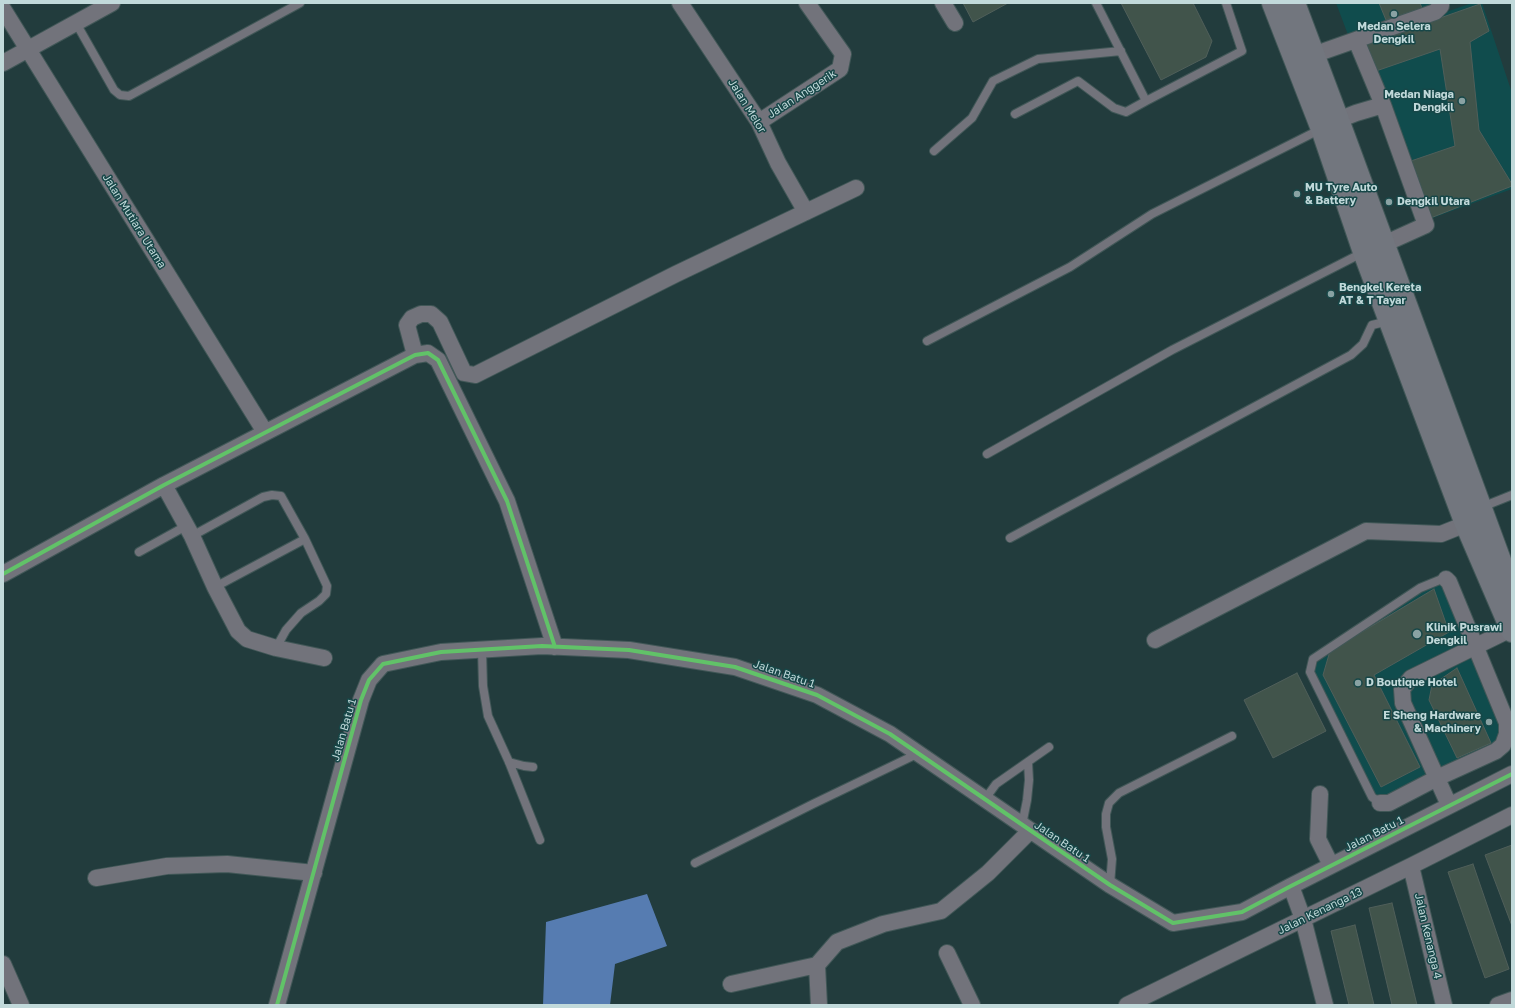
<!DOCTYPE html>
<html>
<head>
<meta charset="utf-8">
<style>
	body { margin:0 }
	#map { position:relative; width:1515px; height:1008px; overflow:hidden; background:#223c3d; font-family:"Golos Text",sans-serif }
	canvas { display:block }
	.frame { position:absolute; inset:0; border:4px solid #c1d9da; pointer-events:none }
</style>
</head>
<body>
<div id="map">
<canvas width="1515" height="1008"></canvas>
<div class="frame"></div>
</div>
<script>
const context = document.querySelector('canvas').getContext('2d');
context.lineJoin = 'round';
function paint(path, color) {
  context.fillStyle = color;
  context.fill(path, 'evenodd');
}
function shape(rows) {
  const path = new Path2D();
  for (const r of rows) {
    path.moveTo(r[0], r[1]);
    for (let i = 2; i < r.length; i += 2) path.lineTo(r[i], r[i + 1]);
  }
  return path;
}
function stroke(path, color, width, dash) {
  context.strokeStyle = color;
  context.lineWidth = width;
  context.lineCap = dash ? 'butt' : 'round';
  context.setLineDash(dash || []);
  context.stroke(path);
}
function label(font, color, halo, rows, align = 'center') {
  context.font = font + ' "Golos Text",sans-serif';
  context.lineWidth = 3;
  context.setLineDash([]);
  context.textBaseline = 'middle';
  context.strokeStyle = halo;
  context.fillStyle = color;
  for (const [text, x, y, turn = 0] of rows) {
    context.save();
    context.translate(x, y);
    context.rotate((+turn || 0) * Math.PI / 180);
    context.textAlign = isNaN(turn) ? turn : align;
    if (halo) context.strokeText(text, 0, 0);
    context.fillText(text, 0, 0);
    context.restore();
  }
}
const built = shape([
	[1336,3,1439,3,1443,13,1472,3,1482,3,1512,93,1512,189,1419,223],
	[1441,582,1502,724,1497,743,1388,798,1378,798,1374,793,1314,672,1316,663,1422,591]
]);
const water = shape([
	[647,894,667,946,615,964,610,1005,543,1005,546,922]
]);
const building = shape([
	[963,3,1008,3,973,22,963,3],
	[1121,3,1193,3,1212,41,1206,57,1161,80,1121,3],
	[1379,3,1420,3,1422,8,1386,20,1379,3],
	[1480,4,1489,31,1470,42,1479,130,1512,184,1512,186,1428,219,1408,162,1455,146,1440,49,1376,71,1366,44,1480,4],
	[1434,589,1449,632,1374,675,1420,767,1381,787,1323,675,1330,651,1434,589],
	[1457,668,1491,743,1457,758,1429,700,1432,685,1457,668],
	[1297,673,1326,731,1273,758,1244,700,1297,673],
	[1512,845,1512,926,1485,855,1512,845],
	[1473,864,1509,969,1485,978,1448,872,1473,864],
	[1392,903,1417,1005,1392,1005,1369,908,1392,903],
	[1355,925,1374,1005,1349,1005,1331,931,1355,925]
]);
const lane = shape([
	[1096,3,1146,101,1242,51,1226,3],
	[76,23,114,90,120,95,129,96,300,3],
	[1015,114,1078,81,1114,108,1126,112,1146,101],
	[934,151,972,118,993,81,1038,59,1121,51],
	[927,341,1070,267,1152,214,1321,129],
	[987,454,1172,350,1364,252],
	[1482,507,1512,495],
	[192,536,263,497,272,495,281,496,305,539,327,586,326,594,319,601,301,613,286,630,276,648],
	[1010,538,1351,355,1363,344,1372,325,1389,321],
	[139,552,186,526],
	[215,587,305,539],
	[482,650,483,686,488,716,509,762,540,840],
	[509,762,524,766,533,767],
	[985,799,996,784,1049,747],
	[1380,803,1372,797,1310,672,1313,659,1420,588,1442,579,1446,579],
	[1022,825,1027,800,1029,780,1028,762],
	[695,863,813,804,919,753],
	[1110,885,1112,859,1106,827,1106,814,1109,803,1119,793,1232,736]
]);
const street = shape([
	[680,3,759,122,778,163,806,212],
	[943,3,955,23],
	[3,9,265,432],
	[1356,40,1383,105],
	[1313,55,1435,12,1441,6,1441,3],
	[3,63,112,3],
	[1338,120,1356,113,1383,105,1426,225,1384,244],
	[759,122,840,69,843,54,807,3],
	[415,355,407,325,412,318,421,314,431,314,440,322,464,373,475,375,676,274,856,188],
	[164,485,192,536,215,587,238,631,247,639,276,648,324,658],
	[3,574,164,485,415,355,428,353,438,360,507,501,555,647],
	[1155,640,1366,531,1441,534,1466,524],
	[1320,794,1318,839,1331,865],
	[1380,803,1389,803,1437,778,1496,751,1503,745,1507,734,1507,723,1449,582,1446,579],
	[1449,805,1403,703,1402,689,1411,678,1511,629],
	[1411,866,1444,1005],
	[96,878,167,866,227,864,314,873],
	[1291,886,1303,919,1325,1005],
	[947,953,972,1005],
	[3,964,21,1005],
	[817,965,819,1005],
	[731,984,817,965,837,942,883,924,941,911,988,873,1030,831],
	[277,1005,361,700,369,680,383,664,441,652,542,646,629,650,735,667,817,695,890,734,1110,885,1173,923,1242,912,1291,886,1512,774],
	[1127,1005,1411,866,1512,815],
	[1498,1005,1512,1000]
]);
const secondary = shape([
	[1273,3,1322,129,1364,252,1466,524,1512,631],
	[1294,3,1338,120,1512,593]
]);
const cycleway = shape([
	[3,574,164,485,415,355,428,353,438,360,507,501,555,647],
	[277,1005,361,700,369,680,383,664,441,652,542,646,629,650,735,667,817,695,890,734,1110,885,1173,923,1242,912,1291,886,1512,774]
]);
const markers = [
	[1394,14,4,"#89a2a3"],
	[1462,101,4,"#89a2a3"],
	[1297,194,4,"#89a2a3"],
	[1389,202,4,"#89a2a3"],
	[1331,294,4,"#89a2a3"],
	[1417,634,5,"#89a2a3"],
	[1358,683,4,"#89a2a3"],
	[1489,722,4,"#89a2a3"]
];
const poiNames = [
	["Medan Selera",1394,27,"center"],
	["Dengkil",1394,40,"center"],
	["Medan Niaga",1454,95,"right"],
	["Dengkil",1454,108,"right"],
	["MU Tyre Auto",1305,188],
	["& Battery",1305,201],
	["Dengkil Utara",1397,202],
	["Bengkel Kereta",1339,288],
	["AT & T Tayar",1339,301],
	["Klinik Pusrawi",1426,628],
	["Dengkil",1426,641],
	["D Boutique Hotel",1366,683],
	["E Sheng Hardware",1481,716,"right"],
	["& Machinery",1481,729,"right"]
];
const streetNames = [
	["Jalan Anggerik",802,94,-33],
	["Jalan Melor",747,106,58],
	["Jalan Mutiara Utama",134,221,58],
	["Jalan Batu 1",784,674,19],
	["Jalan Batu 1",344,730,-74],
	["Jalan Batu 1",1374,834,-27],
	["Jalan Batu 1",1062,842,34],
	["Jalan Kenanga 13",1320,911,-26],
	["Jalan Kenanga 4",1428,936,77]
];
paint(built, '#104c4d');
paint(water, '#567cb1');
paint(building, '#41544b');
stroke(building, '#505f5a', 1);
stroke(lane, '#415757', 10);
stroke(street, '#415757', 18);
stroke(secondary, '#415757', 24);
stroke(lane, '#72737b', 8);
stroke(street, '#72737b', 16);
stroke(secondary, '#72767e', 22);
stroke(cycleway, '#61c268', 4);
for (const [x, y, r, color] of markers) {
  const dot = new Path2D();
  dot.arc(x, y, r, 0, 2 * Math.PI);
  context.fillStyle = color;
  context.fill(dot);
  stroke(dot, '#174748', 1.5);
}
label('bold 11px', '#c1d9da', '#174748', poiNames, 'left');
label('11px', '#c1d9da', '#174748', streetNames);
</script>
</body>
</html>
